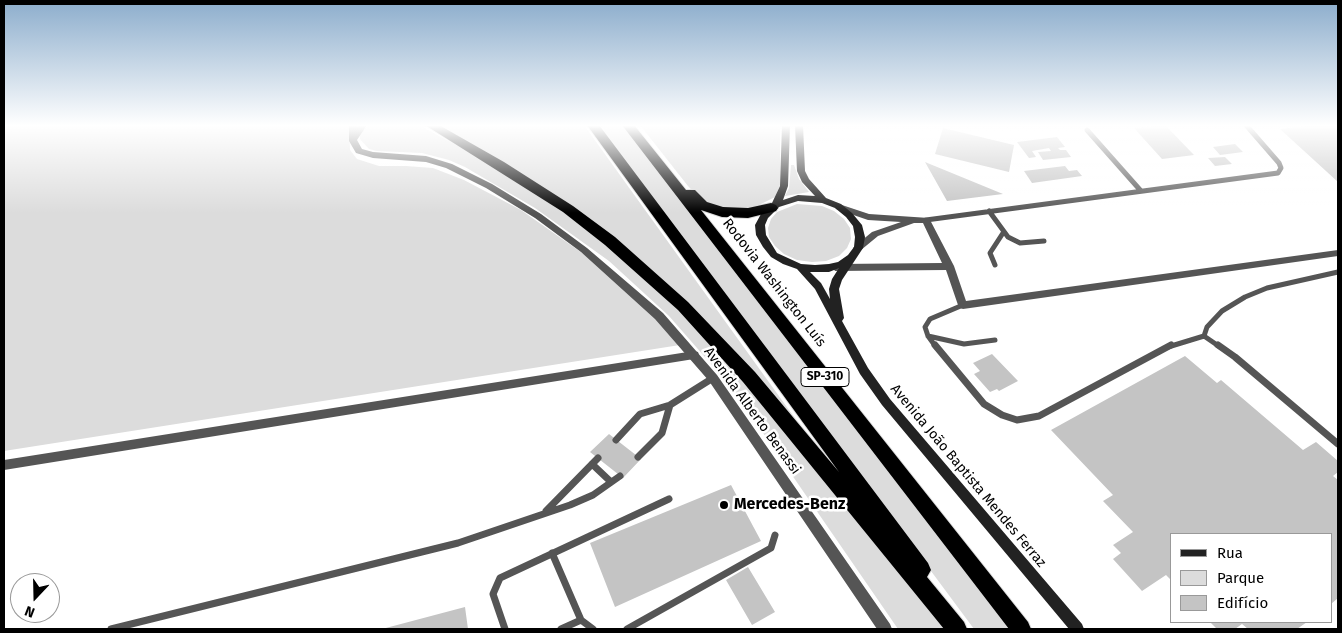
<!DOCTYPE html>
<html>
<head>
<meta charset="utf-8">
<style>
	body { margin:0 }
	#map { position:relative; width:1342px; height:633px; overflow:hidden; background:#fff; font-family:"Fira Sans",sans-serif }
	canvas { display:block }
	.frame { position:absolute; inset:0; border:5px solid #000; pointer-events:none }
	.legend { position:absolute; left:1170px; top:533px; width:162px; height:90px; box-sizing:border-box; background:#fff; border:1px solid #999; margin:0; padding:6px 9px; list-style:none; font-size:15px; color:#000 }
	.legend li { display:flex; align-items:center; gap:10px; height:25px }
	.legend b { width:25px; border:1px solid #999 }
	.north { position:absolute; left:10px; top:573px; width:50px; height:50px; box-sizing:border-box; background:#fff; border:1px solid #999; border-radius:50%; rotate:201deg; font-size:14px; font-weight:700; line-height:20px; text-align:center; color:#000 }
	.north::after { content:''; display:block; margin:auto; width:18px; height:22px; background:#000; clip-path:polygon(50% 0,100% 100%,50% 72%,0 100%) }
</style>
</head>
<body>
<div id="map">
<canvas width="1342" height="633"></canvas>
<div class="frame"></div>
<ul class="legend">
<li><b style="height:6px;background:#222"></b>Rua</li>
<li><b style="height:14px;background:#dcdcdc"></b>Parque</li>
<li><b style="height:14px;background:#c4c4c4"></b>Edifício</li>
</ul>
<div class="north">N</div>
</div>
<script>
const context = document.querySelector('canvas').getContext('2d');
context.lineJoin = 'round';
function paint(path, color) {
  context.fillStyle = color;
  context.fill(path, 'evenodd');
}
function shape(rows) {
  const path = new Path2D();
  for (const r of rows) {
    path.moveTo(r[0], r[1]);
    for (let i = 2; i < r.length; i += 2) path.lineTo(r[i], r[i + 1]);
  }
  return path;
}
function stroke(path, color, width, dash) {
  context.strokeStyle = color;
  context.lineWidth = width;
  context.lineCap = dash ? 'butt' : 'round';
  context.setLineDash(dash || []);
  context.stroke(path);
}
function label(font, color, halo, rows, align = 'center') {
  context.font = font + ' "Fira Sans",sans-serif';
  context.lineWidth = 5;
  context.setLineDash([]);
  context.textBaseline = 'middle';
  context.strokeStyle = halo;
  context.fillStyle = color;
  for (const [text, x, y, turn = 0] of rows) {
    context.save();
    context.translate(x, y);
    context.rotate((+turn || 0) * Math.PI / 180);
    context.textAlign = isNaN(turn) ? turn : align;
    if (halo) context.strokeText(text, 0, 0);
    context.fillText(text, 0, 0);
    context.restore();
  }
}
const green = shape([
	[4,125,349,125,350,150,357,159,379,166,406,166,433,168,464,180,521,210,602,267,649,310,680,345,4,451],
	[368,125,419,125,456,145,542,199,546,199,652,283,731,362,912,582,947,629,898,629,732,388,669,316,609,261,535,208,465,167,449,160,422,153,377,151,369,149,360,139,360,134],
	[440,125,584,125,799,424,559,198,518,170],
	[600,125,622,125,1011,629,974,629],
	[640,125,780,125,780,185,775,197,753,208,732,210,704,203,688,186],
	[791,165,794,165,799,179,809,192,785,196,789,188],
	[797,204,822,206,834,211,844,219,850,228,851,239,847,248,839,256,826,261,812,262,797,260,784,254,775,246,769,237,768,228,771,219,777,212]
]);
const building = shape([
	[1162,125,1165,125,1194,155,1162,159,1134,128],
	[1315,125,1338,125,1338,182,1280,129],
	[943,128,1014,145,1009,172,935,154],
	[1057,137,1065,147,1058,148,1060,150,1066,150,1071,157,1043,160,1038,152,1051,151,1049,148,1032,151,1036,157,1029,158,1017,142],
	[1235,144,1243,152,1220,155,1213,147],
	[1225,157,1232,164,1215,166,1208,158],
	[925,162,1003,194,947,201],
	[1065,166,1069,171,1077,170,1082,176,1032,183,1024,171],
	[992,354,1018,381,999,391,997,389,990,392,974,374,980,371,973,363],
	[1185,356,1217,383,1221,380,1303,450,1316,442,1338,461,1338,472,1333,476,1338,480,1338,598,1331,604,1331,534,1171,534,1171,580,1166,575,1142,591,1113,559,1121,553,1113,545,1133,532,1103,501,1113,495,1051,430],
	[609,434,641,459,623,478,590,452],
	[731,485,761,541,615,607,590,543],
	[748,567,775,612,752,625,726,580],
	[465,607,468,629,382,629],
	[1210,622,1307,622,1297,629,1248,629,1242,624,1235,629,1217,629]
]);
const serviceFar1 = shape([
	[1087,130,1141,191],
	[989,211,1008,237,1020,243,1044,241],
	[926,220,1278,173,1281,168,1279,163,1246,125],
	[995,265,990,253,1003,233],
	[928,336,964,344,995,340],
	[1204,336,1207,327,1222,311,1245,297,1267,288,1338,272],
	[936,347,928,336,925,327,930,319,963,305],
	[1168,347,1204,336,1220,347]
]);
const service = shape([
	[935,345,984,404,1002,415,1017,420,1039,416,1171,345],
	[1218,345,1235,357,1338,444],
	[616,440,640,414,670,405,713,378],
	[638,457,662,433,670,405],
	[592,464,611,482],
	[546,511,598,458],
	[552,553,581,620,593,629],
	[111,629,458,543,570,505,593,495,620,476],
	[505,629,493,594,500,578,669,499],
	[561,629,581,620],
	[627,629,771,548,775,535]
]);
const minor = shape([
	[839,204,869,214,929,218,954,266,966,301,1338,250,1338,256,963,309,960,308,958,305,946,270,835,271,833,268,835,265,838,264,942,263,923,223,914,223,878,236,861,250,855,250,853,248,855,246,872,232,901,222,868,220,836,209,835,207,836,205,839,204],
	[694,351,698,352,699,355,698,358,694,359,4,470,4,460,694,351]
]);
const tertiary = shape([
	[349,125,357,125,357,127,359,125,367,125,357,140,362,149,373,152,426,156,452,164,492,184,541,214,587,248,663,313,717,375,890,624,892,629,877,629,709,381,655,319,581,252,535,218,486,188,446,168,426,162,373,158,356,153,349,141,349,125]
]);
const secondary = shape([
	[782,125,790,125,788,186,783,200,798,195,815,196,802,182,797,171,795,125,803,125,805,171,809,179,826,198,841,204,852,213,862,225,865,237,863,248,842,280,839,289,844,318,842,321,868,368,890,399,1082,624,1084,629,1069,629,882,405,860,374,815,289,797,269,783,264,771,257,763,247,756,235,755,225,761,214,772,203,780,186,782,125],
	[798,201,822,203,835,208,846,217,853,226,855,237,854,247,848,255,838,262,829,264,815,265,801,264,777,253,766,235,765,225,768,218,779,207,798,201],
	[839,268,832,279,829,289,830,299,821,283,810,272,829,272,839,268]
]);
const motorway = shape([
	[425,125,439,125,504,162,573,206,615,237,688,302,755,372,839,472,587,125,599,125,928,563,931,570,927,577,964,622,967,629,944,629,743,382,678,310,605,245,563,212,425,125],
	[622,125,634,125,686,190,695,190,707,202,723,207,748,208,771,203,776,205,778,208,776,211,748,218,722,217,701,210,1028,622,1031,629,1009,629,622,125]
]);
const markers = [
	[724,505,5,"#000"]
];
const shields = [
	[825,377,48]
];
const shieldNames = [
	["SP-310",825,377]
];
const streetNames = [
	["Rodovia Washington Luís",774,283,52],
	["Avenida Alberto Benassi",752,411,54],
	["Avenida João Baptista Mendes Ferraz",968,476,50]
];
const nearPoinames = [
	["Mercedes-Benz",734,505]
];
paint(green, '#dcdcdc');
paint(building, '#c4c4c4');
stroke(motorway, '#dbdbdb', 2);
stroke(serviceFar1, '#555', 5);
stroke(service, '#555', 7);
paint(minor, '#555');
paint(tertiary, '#555');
paint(secondary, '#222');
paint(motorway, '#000');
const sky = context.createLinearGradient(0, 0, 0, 213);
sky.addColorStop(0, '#8cadcc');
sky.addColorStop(0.59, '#fff');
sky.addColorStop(1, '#ffffff00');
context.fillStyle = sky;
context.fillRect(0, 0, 1342, 213);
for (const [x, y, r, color] of markers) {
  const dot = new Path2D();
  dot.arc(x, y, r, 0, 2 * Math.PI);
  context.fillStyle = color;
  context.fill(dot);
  stroke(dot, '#fff', 2);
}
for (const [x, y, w] of shields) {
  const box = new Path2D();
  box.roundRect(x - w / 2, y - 9.5, w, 19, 4);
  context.fillStyle = '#fff';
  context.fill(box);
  stroke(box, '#000', 1);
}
label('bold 12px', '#000', null, shieldNames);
label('14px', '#000', '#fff', streetNames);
label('bold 16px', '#000', '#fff', nearPoinames, 'left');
</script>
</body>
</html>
